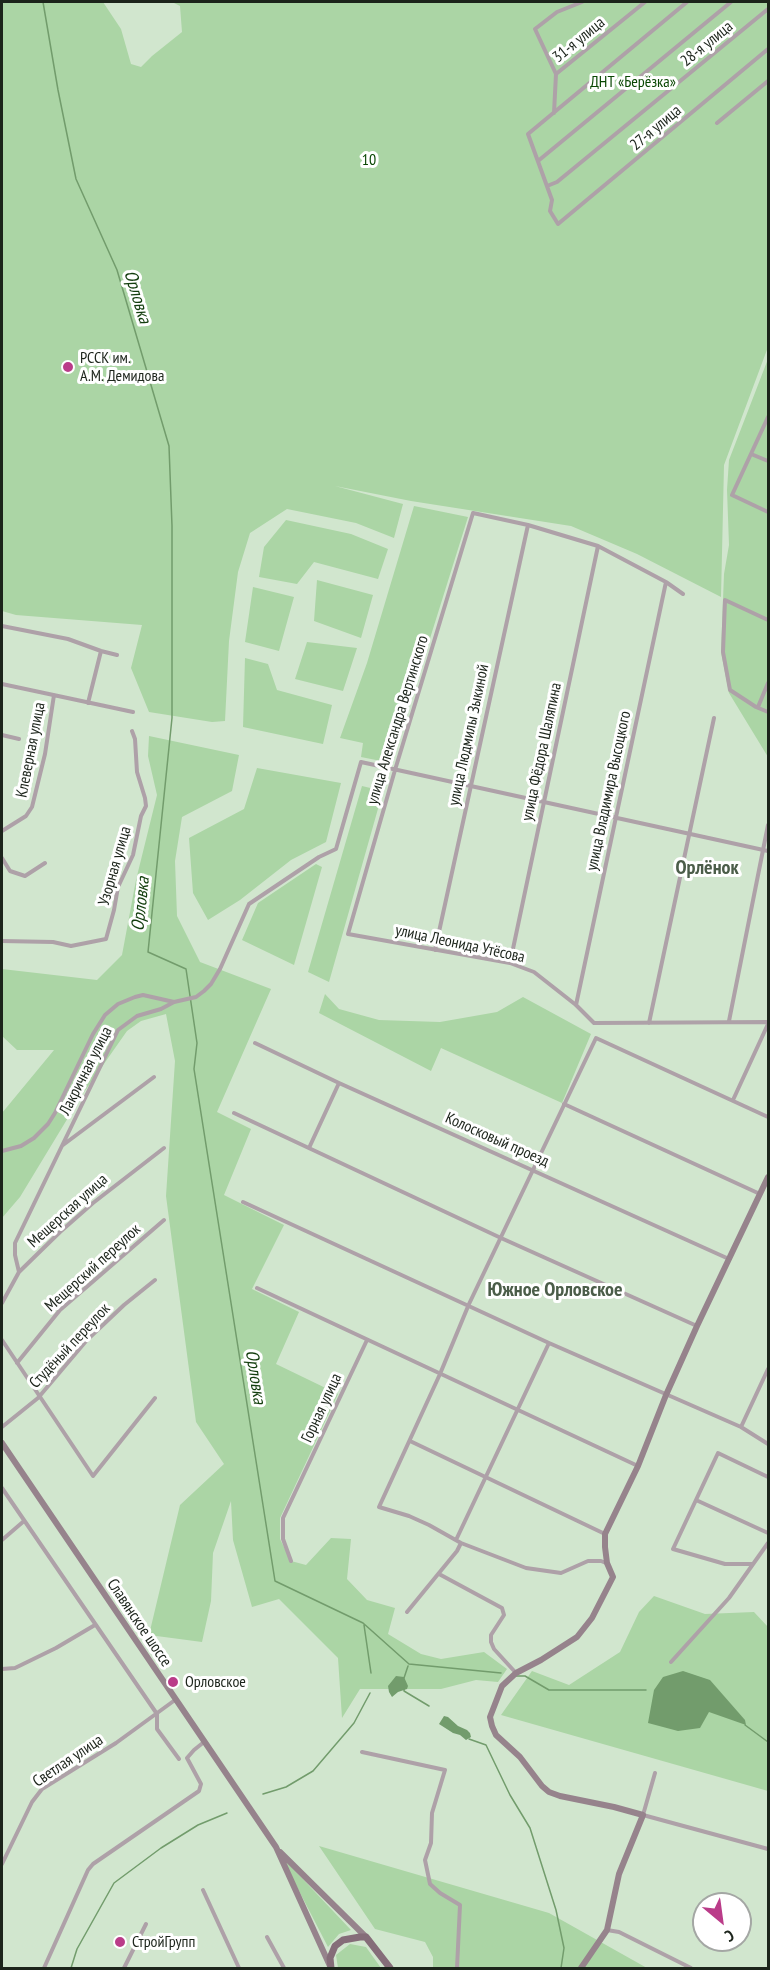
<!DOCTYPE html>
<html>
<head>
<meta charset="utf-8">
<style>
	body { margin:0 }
	#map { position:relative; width:770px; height:1970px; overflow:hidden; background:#d1e6ce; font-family:"PT Sans Narrow",sans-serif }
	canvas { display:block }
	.frame { position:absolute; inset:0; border:3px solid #1c241b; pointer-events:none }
	.north { position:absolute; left:692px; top:1892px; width:60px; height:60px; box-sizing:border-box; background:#fff; border:2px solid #a4a7a4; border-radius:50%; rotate:151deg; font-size:16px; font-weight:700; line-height:24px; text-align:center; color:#1c241b }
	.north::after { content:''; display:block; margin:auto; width:21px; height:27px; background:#ba3c89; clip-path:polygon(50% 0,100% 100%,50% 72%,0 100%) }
</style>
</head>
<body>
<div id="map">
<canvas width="770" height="1970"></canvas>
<div class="frame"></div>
<div class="north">С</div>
</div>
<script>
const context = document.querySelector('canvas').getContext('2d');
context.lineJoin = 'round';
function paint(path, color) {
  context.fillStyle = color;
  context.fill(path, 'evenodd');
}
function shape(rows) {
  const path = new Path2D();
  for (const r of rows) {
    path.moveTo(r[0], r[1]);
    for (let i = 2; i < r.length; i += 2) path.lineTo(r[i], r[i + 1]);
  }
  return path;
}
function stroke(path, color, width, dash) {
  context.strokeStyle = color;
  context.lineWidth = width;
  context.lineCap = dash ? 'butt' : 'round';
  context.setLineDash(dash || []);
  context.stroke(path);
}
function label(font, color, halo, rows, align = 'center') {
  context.font = font + ' "PT Sans Narrow",sans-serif';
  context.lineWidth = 6;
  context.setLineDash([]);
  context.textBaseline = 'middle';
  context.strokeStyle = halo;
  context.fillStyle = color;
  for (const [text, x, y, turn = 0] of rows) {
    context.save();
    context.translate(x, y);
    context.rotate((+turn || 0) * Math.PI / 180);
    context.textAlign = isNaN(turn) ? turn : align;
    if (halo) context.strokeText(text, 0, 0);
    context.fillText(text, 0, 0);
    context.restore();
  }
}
const green = shape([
	[2,2,103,2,121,29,131,64,141,67,152,56,182,32,180,6,172,2,768,2,768,347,724,465,721,597,637,554,571,526,411,501,335,486,403,504,394,538,356,523,287,509,250,533,238,572,229,641,225,721,212,722,149,712,131,668,142,625,16,615,2,611],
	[768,359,768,757,729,693,721,652,724,574,729,545,727,490,729,460],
	[414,506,468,517,391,763,361,757,363,743,340,738,367,663],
	[286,520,351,534,388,549,378,579,314,562,297,584,259,577,264,547],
	[317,580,373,595,361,638,314,621],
	[253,587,294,597,279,651,245,642],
	[307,642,357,648,343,691,295,679],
	[245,658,268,664,277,690,332,705,323,744,243,727],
	[149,736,239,755,232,791,182,817,175,861,177,916,200,962,271,989,217,1112,251,1129,224,1195,284,1225,252,1289,299,1312,276,1364,338,1394,280,1518,280,1539,291,1561,306,1565,331,1538,351,1539,347,1579,367,1600,395,1608,388,1634,421,1654,441,1659,484,1652,507,1669,498,1682,476,1680,441,1689,360,1689,342,1718,338,1658,279,1599,252,1607,233,1540,231,1501,213,1553,211,1601,202,1642,149,1635,180,1505,224,1464,196,1422,166,1196,175,1061,166,1014,141,1021,127,1031,80,1098,20,1197,2,1218,2,1113,54,1050,17,1050,2,1036,2,969,97,980,122,955,136,880,157,795,148,756],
	[257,768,341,783,326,842,291,860,240,900,208,920,193,893,189,838,244,809],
	[362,786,383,791,329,982,308,972],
	[316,864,322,867,294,965,242,940,258,903],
	[325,994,339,1009,379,1020,440,1022,497,1012,523,997,591,1034,562,1103,441,1048,431,1071,319,1013],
	[654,1596,705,1614,754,1612,768,1627,768,1791,501,1715,532,1671,569,1685,620,1652,639,1612],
	[319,1846,549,1913,647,1968,433,1968,433,1957,425,1942,375,1929],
	[281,1856,351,1930,339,1934,328,1947],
	[350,1944,366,1947,381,1968,338,1968,336,1955]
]);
const water = shape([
	[683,1671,710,1680,745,1720,746,1725,709,1712,700,1728,678,1731,648,1723,654,1690,663,1677],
	[396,1676,404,1677,408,1686,407,1689,398,1692,392,1697,389,1692,388,1686],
	[444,1716,448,1717,458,1726,467,1730,470,1733,471,1737,466,1740,460,1735,453,1733,439,1724]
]);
const stream = shape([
	[43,2,58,90,76,179,117,270,169,446,172,526,172,718,148,952,186,969,197,1043,194,1069,275,1581,363,1623,409,1664,501,1673],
	[364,1625,371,1673],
	[516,1676,525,1676,549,1690,646,1690],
	[404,1678,408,1666],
	[404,1689,404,1691,429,1706],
	[745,1725,768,1742],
	[469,1739,486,1745,510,1795,530,1828,556,1910,564,1948,561,1968],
	[263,1794,286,1787,313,1771,354,1723,370,1693],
	[71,1968,77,1949,114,1883,161,1848,198,1825,227,1813]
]);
const street = shape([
	[687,2,528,134,552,200,550,211,558,224,768,49],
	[556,74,645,2],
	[554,113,556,74,535,29,557,12,582,2],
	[717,123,768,81],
	[538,161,731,2],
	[547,186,557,182,768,9],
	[768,417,732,495,768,512],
	[751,454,768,461],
	[683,594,666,582,598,546,528,525,473,513,395,770,348,934,510,963,534,972,576,1005,594,1023,768,1022],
	[768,620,725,600,723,652,730,690,756,707,768,712],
	[2,626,68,639,101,651,117,655],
	[2,684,133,712],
	[88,703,101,651],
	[758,707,768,683],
	[2,735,19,739],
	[2,831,26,816,32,807,45,754,54,695],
	[2,858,10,871,25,876,45,863],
	[2,941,53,942,71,946,106,939,114,910,118,887,133,855,141,816,146,806,145,798,137,772,135,739,132,731],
	[435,950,528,525],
	[510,963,598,546],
	[576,1005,666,582],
	[729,1021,768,825],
	[649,1023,714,718],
	[255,1043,339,1083,729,1259],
	[733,1100,768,1024],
	[564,1104,760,1194],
	[234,1113,501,1238,697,1326],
	[63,1145,154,1077],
	[309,1148,339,1083],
	[2,1151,21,1146,34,1138,48,1124,55,1113,93,1034,105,1015,118,1004,135,997,143,995,174,1002,196,997,204,991,211,984,220,969,249,904,319,857,336,849,361,762,768,851],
	[243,1202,549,1343,741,1427,768,1444],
	[19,1272,15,1255,15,1243,118,1030,137,1016,161,1009,174,1002],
	[257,1288,638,1466],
	[2,1303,19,1272,60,1232,93,1203,164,1148],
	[2,1340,93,1476,155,1398],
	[17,1363,60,1310,164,1220],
	[2,1427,38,1398,87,1340,124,1305,155,1280],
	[741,1427,768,1369],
	[410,1441,605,1534],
	[2,1488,157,1714,157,1729,179,1759],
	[696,1500,768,1533],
	[2,1540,24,1521],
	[456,1540,549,1343],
	[291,1561,283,1539,283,1518,367,1340],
	[606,1563,601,1561,588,1561,561,1573,526,1568,461,1543,429,1525,409,1516,379,1507,440,1374,469,1304,596,1038,768,1117],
	[753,1564,725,1564,673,1549,718,1453,768,1477],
	[439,1574,502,1608,504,1615,491,1635,491,1642,494,1649,516,1673],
	[407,1612,457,1551,461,1543],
	[671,1662,729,1598,768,1543],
	[2,1669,15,1668,56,1648,95,1625],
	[362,1752,445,1770,432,1813,431,1843,425,1860,430,1884,440,1893,460,1905,457,1968],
	[655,1773,643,1815,768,1849],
	[2,1864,32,1802,42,1789,116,1743,175,1700],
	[203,1890,239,1968],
	[607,1930,619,1932,691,1968],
	[267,1937,284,1968],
	[44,1968,88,1870,93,1864,199,1791,201,1784,187,1758,194,1750,204,1742],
	[124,1968,146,1924]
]);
const secondary = shape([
	[2,1443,276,1847,330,1966],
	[280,1852,366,1937],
	[581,1968,607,1930,619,1874,643,1815,614,1807,560,1796,549,1792,542,1786,520,1757,496,1735,492,1726,490,1717,502,1686,516,1673,541,1660,577,1637,592,1618,613,1577,607,1563,605,1547,605,1534,638,1466,666,1395,697,1326,768,1177]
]);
const primary = shape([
	[331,1968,330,1958,335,1946,343,1940,360,1937,366,1937,390,1968]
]);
const markers = [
	[68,367,6,"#ba3c89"],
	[173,1682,6,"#ba3c89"],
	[120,1942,6,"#ba3c89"]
];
const streetNames = [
	["31-я улица",579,40,-39],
	["28-я улица",707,44,-39],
	["27-я улица",656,128,-40],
	["улица Александра Вертинского",398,720,-73],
	["улица Людмилы Зыкиной",469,735,-78],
	["Клеверная улица",31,750,-79],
	["улица Фёдора Шаляпина",542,752,-78],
	["улица Владимира Высоцкого",609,791,-78],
	["Узорная улица",115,866,-74],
	["улица Леонида Утёсова",460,944,12],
	["Лакричная улица",86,1071,-63],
	["Колосковый проезд",497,1140,24],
	["Мещерская улица",68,1211,-42],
	["Мещерский переулок",93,1268,-42],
	["Студёный переулок",70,1346,-47],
	["Горная улица",322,1408,-65],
	["Славянское шоссе",139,1623,56],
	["Светлая улица",68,1761,-34]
];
const parkNames = [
	["ДНТ «Берёзка»",633,82],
	["10",369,160]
];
const poiNames = [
	["РССК им.",80,358],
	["А.М. Демидова",80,376],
	["Орловское",185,1682],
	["СтройГрупп",132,1942]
];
const waterNames = [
	["Орловка",137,297,73],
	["Орловка",141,904,-84],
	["Орловка",255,1377,81]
];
const quarterNames = [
	["Орлёнок",707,868],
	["Южное Орловское",555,1290]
];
paint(green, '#abd5a5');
paint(water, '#729c6c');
stroke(stream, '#729c6c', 1.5);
stroke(street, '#aea1a8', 4);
stroke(secondary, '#96838c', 6);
stroke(primary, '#856d79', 7);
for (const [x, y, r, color] of markers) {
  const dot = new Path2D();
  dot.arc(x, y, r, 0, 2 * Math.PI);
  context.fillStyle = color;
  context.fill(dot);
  stroke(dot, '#fff', 2);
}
label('16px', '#1c241b', '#fff', streetNames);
label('16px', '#094703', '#fff', parkNames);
label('16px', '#1c241b', '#fff', poiNames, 'left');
label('italic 18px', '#133e0e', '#fff', waterNames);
label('bold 20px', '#4b5d49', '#fff', quarterNames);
</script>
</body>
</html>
